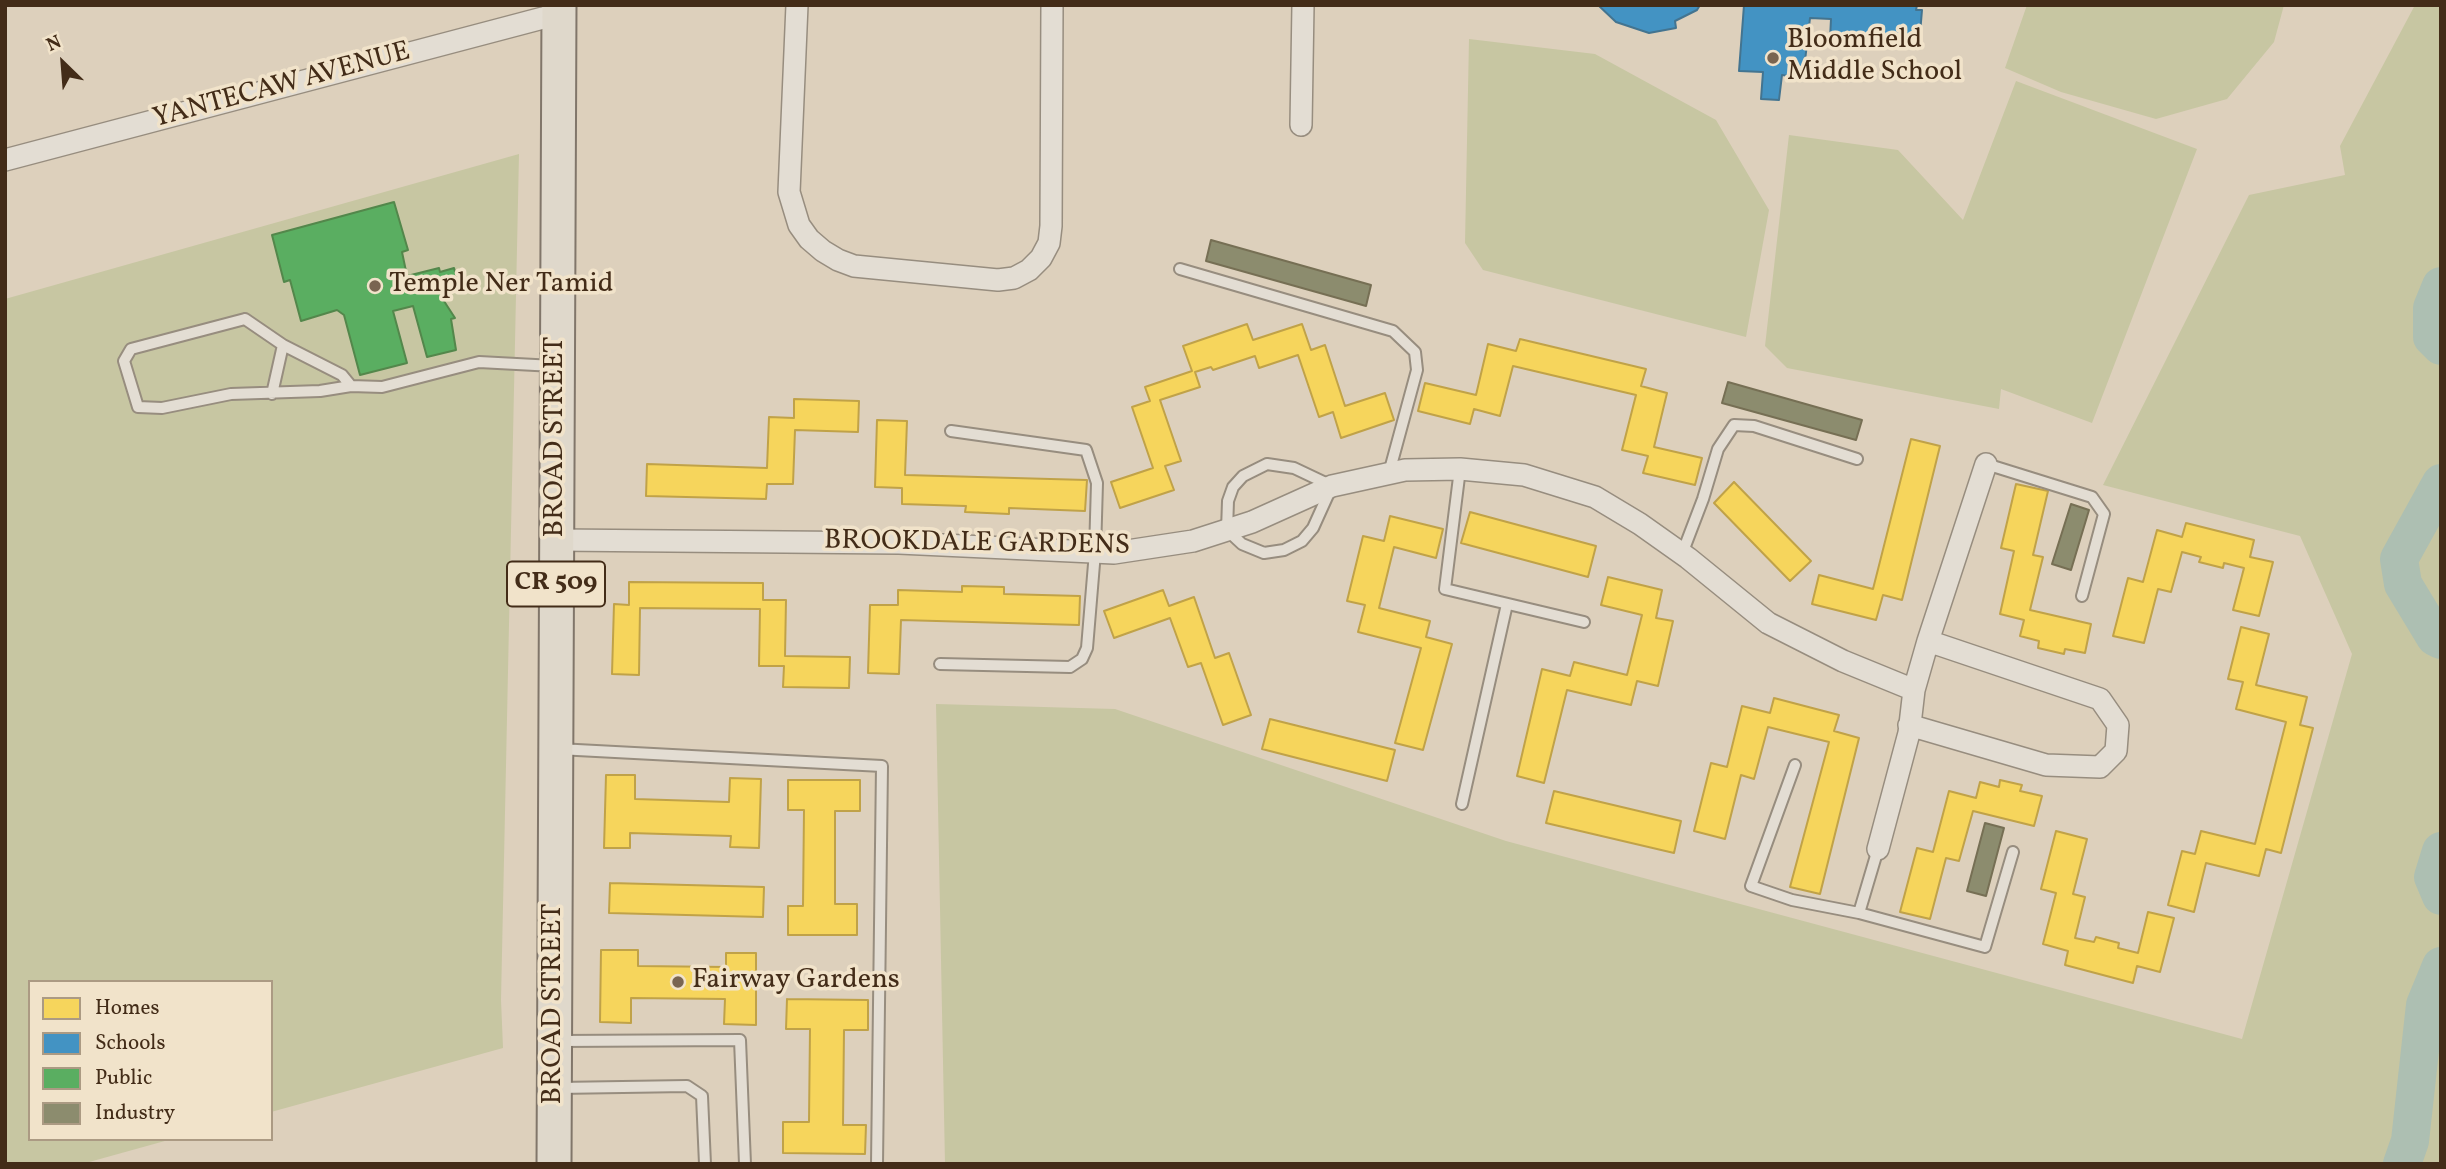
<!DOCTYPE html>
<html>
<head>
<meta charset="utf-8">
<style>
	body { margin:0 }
	#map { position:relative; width:2446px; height:1169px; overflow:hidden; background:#ddd0bc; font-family:Vollkorn,serif }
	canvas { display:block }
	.frame { position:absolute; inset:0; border:7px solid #432c18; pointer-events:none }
	.legend { position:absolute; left:28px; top:980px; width:245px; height:161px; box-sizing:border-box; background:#f1e3ca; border:2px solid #ab9a83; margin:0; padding:9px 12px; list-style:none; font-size:21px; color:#432c18 }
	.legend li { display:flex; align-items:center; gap:14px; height:35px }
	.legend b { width:35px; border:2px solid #ab9a83 }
	.north { position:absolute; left:28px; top:28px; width:70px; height:70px; -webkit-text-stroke:5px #f1e3ca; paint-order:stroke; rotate:335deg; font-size:19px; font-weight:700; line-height:28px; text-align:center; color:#432c18 }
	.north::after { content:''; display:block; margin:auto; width:24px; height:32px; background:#432c18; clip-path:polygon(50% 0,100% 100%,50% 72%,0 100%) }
</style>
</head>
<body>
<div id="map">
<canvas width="2446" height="1169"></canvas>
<div class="frame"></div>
<ul class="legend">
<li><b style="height:19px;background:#f6d55c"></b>Homes</li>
<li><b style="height:19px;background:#4393c3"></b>Schools</li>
<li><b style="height:19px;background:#5aae61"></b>Public</li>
<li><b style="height:19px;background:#8c8c6e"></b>Industry</li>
</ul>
<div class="north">N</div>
</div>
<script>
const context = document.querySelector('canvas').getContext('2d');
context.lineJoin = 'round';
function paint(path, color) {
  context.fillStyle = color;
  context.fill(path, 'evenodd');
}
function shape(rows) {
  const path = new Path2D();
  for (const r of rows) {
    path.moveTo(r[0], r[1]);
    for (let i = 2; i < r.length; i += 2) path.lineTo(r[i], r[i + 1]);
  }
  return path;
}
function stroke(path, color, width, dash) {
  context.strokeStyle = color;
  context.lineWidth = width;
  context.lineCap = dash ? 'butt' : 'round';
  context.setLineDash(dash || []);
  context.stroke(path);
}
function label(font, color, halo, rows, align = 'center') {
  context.font = font + ' Vollkorn,serif';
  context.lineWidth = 7;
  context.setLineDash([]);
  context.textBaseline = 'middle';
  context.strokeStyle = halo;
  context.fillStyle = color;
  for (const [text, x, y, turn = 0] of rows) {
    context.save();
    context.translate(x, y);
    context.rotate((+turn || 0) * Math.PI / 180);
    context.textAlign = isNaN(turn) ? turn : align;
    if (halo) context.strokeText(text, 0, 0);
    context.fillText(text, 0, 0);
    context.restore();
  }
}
const green = shape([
	[2027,5,2284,5,2274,42,2227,99,2156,119,2061,92,2005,68],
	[2415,5,2441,5,2441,1164,945,1164,936,704,1115,709,1506,841,2242,1039,2352,654,2300,536,2103,485,2249,195,2345,175,2340,146],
	[1469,39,1595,54,1716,120,1769,210,1746,337,1483,270,1465,243],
	[2016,81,2197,149,2092,423,2001,389,1999,409,1787,368,1765,346,1789,135,1898,150,1963,220],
	[519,154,501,1000,503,1048,271,1112,271,982,30,982,30,1139,172,1139,82,1164,5,1164,5,299]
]);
const homes = shape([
	[1247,324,1253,340,1302,324,1311,350,1325,345,1345,406,1385,393,1394,420,1341,438,1333,412,1319,417,1298,355,1259,368,1255,356,1213,370,1211,367,1195,372,1200,387,1160,400,1181,461,1165,466,1174,490,1120,508,1111,482,1153,468,1132,407,1150,401,1145,387,1192,371,1183,346,1247,324],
	[1520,339,1646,369,1641,386,1667,393,1654,447,1702,458,1695,485,1643,473,1648,456,1622,450,1636,395,1513,366,1500,416,1474,409,1470,424,1418,411,1425,383,1476,395,1488,344,1516,351,1520,339],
	[794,399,859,401,858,432,795,430,793,484,767,484,766,499,646,496,647,464,767,468,769,417,794,418,794,399],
	[877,420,907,421,905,475,1087,480,1085,511,1009,508,1009,514,965,512,966,506,902,504,902,488,875,487,877,420],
	[1911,439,1940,446,1902,600,1883,595,1876,620,1812,604,1819,575,1873,589,1911,439],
	[1734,482,1811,561,1790,581,1714,503,1734,482],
	[2016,484,2048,491,2033,555,2043,557,2030,610,2091,624,2085,653,2065,649,2064,654,2038,648,2039,641,2020,636,2024,620,2000,614,2014,551,2001,548,2016,484],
	[1470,512,1596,546,1588,577,1461,543,1470,512],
	[1390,516,1443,529,1436,558,1394,547,1379,608,1430,621,1426,637,1452,644,1423,750,1395,743,1421,648,1358,632,1365,605,1347,601,1363,536,1384,541,1390,516],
	[2186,523,2254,540,2250,557,2273,562,2259,616,2233,610,2244,568,2224,563,2223,568,2199,562,2201,557,2182,552,2171,592,2158,589,2144,643,2113,636,2128,578,2143,582,2157,530,2182,537,2186,523],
	[1608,577,1662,590,1656,618,1673,621,1658,686,1637,681,1631,705,1567,690,1544,783,1517,776,1542,669,1570,676,1574,662,1627,675,1642,615,1601,605,1608,577],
	[629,582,763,583,763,600,786,600,785,656,850,657,849,688,783,687,784,666,759,666,760,609,640,608,639,675,612,674,614,604,629,605,629,582],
	[962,586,1004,587,1004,594,1080,596,1079,625,901,620,899,674,868,673,870,605,898,605,898,590,962,592,962,586],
	[1163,590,1169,606,1194,597,1215,658,1229,653,1251,715,1223,725,1201,663,1188,667,1170,618,1114,638,1104,611,1163,590],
	[2241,627,2269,634,2256,685,2307,697,2300,725,2313,728,2281,853,2266,849,2259,876,2206,863,2194,912,2168,905,2182,851,2195,854,2201,831,2255,844,2286,722,2236,709,2243,682,2228,679,2241,627],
	[1774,698,1839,715,1834,731,1859,738,1820,894,1790,887,1829,742,1768,727,1754,779,1741,775,1725,839,1694,831,1711,763,1727,767,1742,706,1770,713,1774,698],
	[1270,719,1395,750,1387,781,1262,749,1270,719],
	[606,775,635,775,635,799,729,802,730,778,761,779,759,848,730,847,731,836,630,833,630,848,604,848,606,775],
	[788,780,860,780,860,811,835,811,835,904,857,904,857,935,788,935,788,906,803,906,804,810,788,810,788,780],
	[2000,780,2022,785,2020,791,2042,796,2034,826,1973,811,1959,861,1946,858,1930,919,1900,912,1917,848,1933,852,1949,791,1976,798,1980,782,1999,787,2000,780],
	[1554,791,1681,821,1674,853,1546,823,1554,791],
	[2056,831,2087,839,2073,894,2085,897,2075,938,2094,942,2096,937,2119,943,2118,948,2138,953,2148,912,2174,918,2160,972,2137,966,2133,983,2065,965,2068,951,2043,944,2056,893,2041,889,2056,831],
	[610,883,764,887,763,917,609,913,610,883],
	[601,950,638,950,638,966,726,967,726,953,756,953,756,1025,724,1024,725,999,631,998,631,1023,600,1022,601,950],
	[787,999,868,1000,868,1030,844,1030,843,1125,866,1125,865,1154,783,1153,783,1122,809,1122,810,1029,786,1029,787,999]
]);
const schools = shape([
	[1598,5,1700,5,1697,10,1675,21,1676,28,1649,33,1616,22,1598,5],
	[1744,5,1917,5,1916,10,1922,10,1919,46,1830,39,1831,19,1810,18,1803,78,1782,75,1779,100,1761,99,1763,72,1739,71,1744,5]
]);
const public = shape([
	[394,202,408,250,402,252,407,276,439,268,440,272,454,268,460,289,445,293,446,297,442,298,455,318,451,319,456,350,427,357,413,306,393,311,407,363,360,375,344,315,337,310,301,321,290,280,284,282,272,235,394,202]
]);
const industry = shape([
	[1211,240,1371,285,1366,306,1206,261,1211,240],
	[1728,382,1862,420,1856,440,1722,403,1728,382],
	[2071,504,2089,510,2071,570,2052,564,2071,504],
	[1985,823,2004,828,1986,896,1967,891,1985,823]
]);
const river = shape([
	[2441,286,2432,308,2432,337,2441,346],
	[2441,483,2399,559,2403,584,2435,637,2441,640],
	[2441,851,2433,877,2441,896],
	[2402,1164,2410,1141,2425,1005,2441,966]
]);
const lane = shape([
	[1180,269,1393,331,1415,352,1417,370,1389,473],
	[245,319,283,345,342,375,351,386,320,391,231,394,162,408,138,407,124,361,131,349,245,319],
	[351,386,382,387,479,362,554,366],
	[272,394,283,345],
	[1267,464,1294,468,1332,486,1313,528,1302,541,1284,550,1264,553,1242,544,1227,530,1228,501,1233,487,1243,476,1267,464],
	[1986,464,2092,497,2104,514,2082,596],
	[1460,469,1445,589,1584,622],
	[1682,554,1703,499,1718,449,1734,425,1754,426,1857,459],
	[940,664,1070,667,1082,659,1087,648,1095,552,1097,483,1086,450,951,431],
	[558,749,882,766,877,1164],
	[1795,765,1751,886,1792,900,1859,913,1878,849],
	[1462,804,1507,604],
	[1859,913,1985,947,2013,852],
	[559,1041,740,1040,745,1164],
	[558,1088,687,1086,702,1096,705,1164]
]);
const street = shape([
	[797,5,789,192,799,225,809,239,823,251,838,260,854,266,998,280,1014,278,1029,270,1041,258,1049,243,1051,226,1052,5],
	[1301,125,1303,5],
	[5,160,558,14],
	[556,540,899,543,1114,553,1193,541,1252,522,1332,486,1405,470,1460,469,1524,475,1595,497,1640,524,1688,558,1768,623,1843,661,1914,690],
	[1909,725,2046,765,2100,767,2116,751,2118,725,2100,699,1928,641],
	[1878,849,1909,733,1914,690,1928,641,1986,464]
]);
const primary = shape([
	[554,1164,559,5]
]);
const markers = [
	[1773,58,7,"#796551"],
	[375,286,7,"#796551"],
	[678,982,7,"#796551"]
];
const shields = [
	[556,584,98]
];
const shieldNames = [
	["CR 509",556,584]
];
const poiNames = [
	["Bloomfield",1787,42],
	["Middle School",1787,74],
	["Temple Ner Tamid",389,286],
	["Fairway Gardens",692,982]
];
const streetNames = [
	["YANTECAW AVENUE",282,87,-15],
	["BROAD STREET",557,437,-90],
	["BROOKDALE GARDENS",977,545,1],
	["BROAD STREET",555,1004,-90]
];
paint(green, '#c7c6a2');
paint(homes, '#f6d55c');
stroke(homes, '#c0a248', 2);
paint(schools, '#4393c3');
stroke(schools, '#437490', 2);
paint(public, '#5aae61');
stroke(public, '#53874b', 2);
paint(industry, '#8c8c6e');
stroke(industry, '#766f54', 2);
stroke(river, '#adbfb2', 38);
stroke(lane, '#978d7f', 14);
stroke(street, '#978d7f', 24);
stroke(primary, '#81766a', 37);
stroke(lane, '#e3ddd3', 10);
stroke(street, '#e3ddd3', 21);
stroke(primary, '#dfd8cb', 33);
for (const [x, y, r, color] of markers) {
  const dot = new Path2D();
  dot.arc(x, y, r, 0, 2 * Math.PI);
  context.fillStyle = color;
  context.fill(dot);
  stroke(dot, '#f1e3ca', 2.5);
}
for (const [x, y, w] of shields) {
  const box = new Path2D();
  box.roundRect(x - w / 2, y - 22.5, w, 45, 5);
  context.fillStyle = '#f1e3ca';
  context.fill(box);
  stroke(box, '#432c18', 2);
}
label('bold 26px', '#432c18', null, shieldNames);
label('28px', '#432c18', '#f1e3ca', poiNames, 'left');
label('28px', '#432c18', '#f1e3ca', streetNames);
</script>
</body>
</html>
